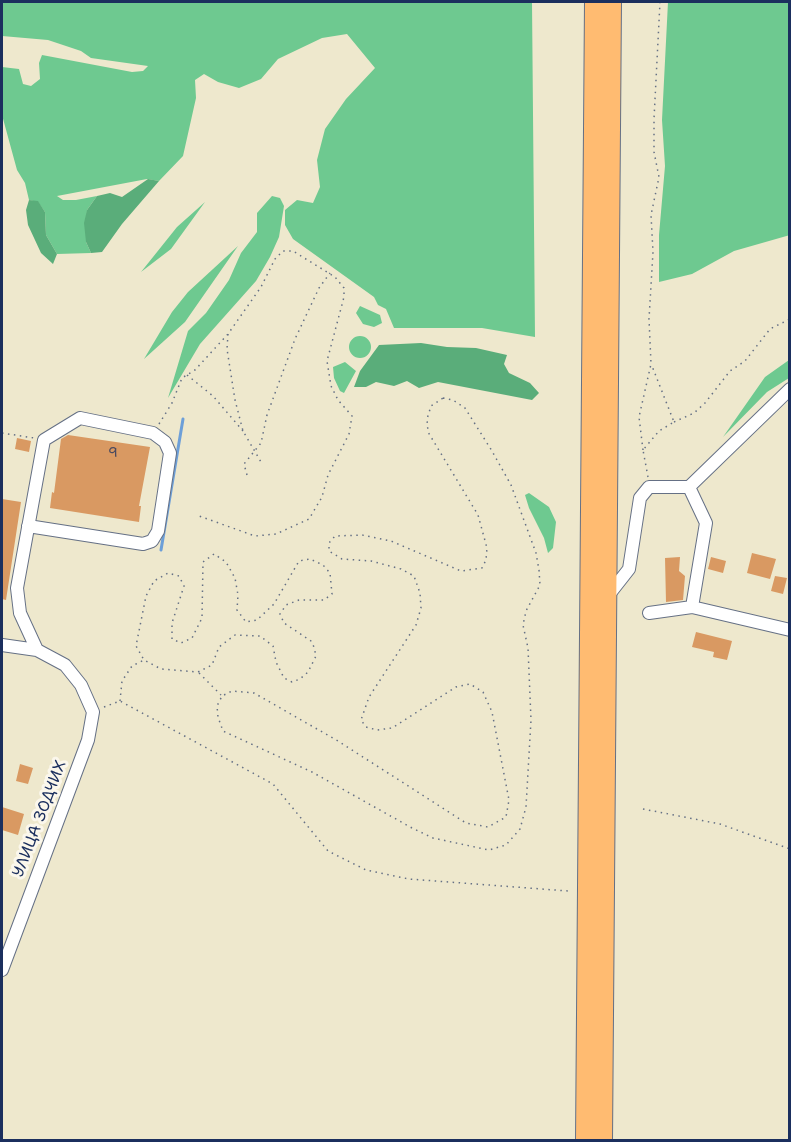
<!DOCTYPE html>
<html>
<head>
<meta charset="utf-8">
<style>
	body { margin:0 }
	#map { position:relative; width:791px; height:1142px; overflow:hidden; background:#eee8cd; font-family:"Shantell Sans",sans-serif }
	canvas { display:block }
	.frame { position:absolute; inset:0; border:3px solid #1b2f5e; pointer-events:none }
</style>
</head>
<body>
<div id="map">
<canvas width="791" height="1142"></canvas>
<div class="frame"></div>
</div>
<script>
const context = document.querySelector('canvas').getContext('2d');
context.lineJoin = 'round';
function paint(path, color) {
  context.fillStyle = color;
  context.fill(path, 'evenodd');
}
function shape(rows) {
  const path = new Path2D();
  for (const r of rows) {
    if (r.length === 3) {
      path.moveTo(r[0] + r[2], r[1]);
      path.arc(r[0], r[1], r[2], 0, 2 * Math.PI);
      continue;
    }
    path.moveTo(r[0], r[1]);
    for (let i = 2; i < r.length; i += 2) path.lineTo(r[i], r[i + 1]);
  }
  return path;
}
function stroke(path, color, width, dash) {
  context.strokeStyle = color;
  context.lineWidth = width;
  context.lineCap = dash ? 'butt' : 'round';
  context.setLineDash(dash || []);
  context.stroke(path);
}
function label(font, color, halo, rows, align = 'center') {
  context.font = font + ' "Shantell Sans",sans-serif';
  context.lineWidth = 6;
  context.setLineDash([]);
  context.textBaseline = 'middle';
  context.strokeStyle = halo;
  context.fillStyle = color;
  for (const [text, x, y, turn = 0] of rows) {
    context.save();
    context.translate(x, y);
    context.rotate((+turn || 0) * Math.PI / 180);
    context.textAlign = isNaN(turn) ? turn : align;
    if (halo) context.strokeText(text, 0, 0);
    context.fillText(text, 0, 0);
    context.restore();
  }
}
const green = shape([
	[2,2,532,2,535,337,482,328,394,328,386,309,378,305,374,297,293,239,285,225,285,210,297,200,313,203,320,187,317,160,325,129,346,99,375,68,347,34,322,38,278,59,261,79,239,88,218,82,204,74,195,80,196,98,183,156,159,181,147,179,57,196,63,200,76,200,97,196,87,210,86,242,91,253,57,254,46,235,45,212,38,202,29,200,25,183,17,170,2,115,2,67,19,69,23,84,31,86,40,79,39,63,42,55,132,72,143,71,148,66,91,58,81,51,48,40,2,36],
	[668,2,789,2,790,235,734,251,692,274,659,282,659,235,665,166,662,120],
	[272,196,280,198,284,206,279,237,270,257,256,281,200,344,168,398,188,331,206,313,229,280,241,253,257,232,257,213],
	[205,202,171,249,141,272,177,227],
	[238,246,185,322,144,359,172,312,188,292],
	[360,306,380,315,382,323,374,327,363,324,356,313],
	[360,347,11],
	[789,360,789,378,767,392,723,437,765,377],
	[345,362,356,371,344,393,340,391,334,378,333,367],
	[529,493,549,507,556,522,553,548,548,553,544,538,529,508,525,495]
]);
const forest = shape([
	[148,179,159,181,122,224,102,252,91,253,86,242,84,223,87,210,97,196,110,193,122,197],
	[29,200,38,201,45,212,46,235,57,254,53,264,41,253,28,225,26,210],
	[421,343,447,347,476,348,507,355,504,364,509,373,530,383,539,393,532,400,438,382,419,388,407,381,394,386,376,382,366,387,354,387,360,371,379,345]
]);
const stream = shape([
	[161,550,183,419]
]);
const building = shape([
	[68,435,150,447,139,506,141,506,139,522,50,508,52,492,54,493,61,439],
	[17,438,31,441,29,452,15,449],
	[2,499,21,502,6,600,2,599],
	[752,553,776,559,770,579,747,573],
	[680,557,679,571,685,576,683,600,666,602,665,558],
	[711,557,726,561,723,573,708,569],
	[775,576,787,578,783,594,771,591],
	[696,632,732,641,727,660,713,657,714,652,692,647],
	[20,764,33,768,28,784,16,781],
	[2,807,24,814,18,835,2,830]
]);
const path = shape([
	[228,334,227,349,235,400,243,431,261,462],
	[187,375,213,396,243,431],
	[443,398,453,400,465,408,492,451,511,485,536,553,539,570,540,585,526,611,523,625,528,648,531,720,526,807,520,829,506,845,489,850,433,838,412,828,312,772,223,731,218,717,217,706,222,696,232,691,254,693,338,741,466,823,488,827,506,817,509,800,492,712,483,692,470,684,456,687,392,728,377,730,366,727,361,720,369,697,416,625,421,608,420,593,414,576,401,569,371,561,342,559,329,551,329,543,335,536,362,535,391,541,461,571,482,568,486,560,487,548,478,515,428,432,427,419,431,406,443,398],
	[674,422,694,413,705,403,730,371,745,361,770,329,790,319],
	[159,424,172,403,182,378,195,370,228,334,261,287,275,259,283,251,293,251,335,277,344,288,344,297,327,361,331,386,338,400,352,416,349,434,328,475,322,497,309,519,276,534,255,536,199,516],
	[2,433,34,438],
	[643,450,639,417,651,364,649,319,653,252,651,215,659,177,654,152,654,119,660,2],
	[247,475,244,464,261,443,267,415,295,339,319,288,330,273],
	[648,477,643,450,659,431,674,422,652,366],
	[199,673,221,695],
	[120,701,122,681,132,666,144,660,161,669,198,672,212,665,219,647,235,635,260,636,273,646,276,662,284,678,292,682,300,679,308,672,316,656,314,647,311,641,284,623,280,614,286,605,299,600,324,600,332,594,330,573,323,565,310,559,299,561,274,604,257,620,246,622,237,610,238,595,235,578,226,562,214,554,203,562,202,618,192,638,181,643,172,639,172,623,184,586,179,576,168,573,154,581,146,596,136,646,144,660],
	[104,707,120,701,273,784,328,851,366,870,409,879,568,891],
	[643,809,720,824,790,849]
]);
const minor = shape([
	[689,487,790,389],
	[28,526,143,544,152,541,158,531,170,453,165,442,153,433,80,418,44,440,17,588,20,613,37,650],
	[607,597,629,569,640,498,649,487,689,487,706,523,692,607],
	[649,613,692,607,790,630],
	[2,645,37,650,65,665,81,685,93,712,88,740,2,970]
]);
const highway = shape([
	[585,1140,594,2],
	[603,1140,612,2]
]);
const numberNames = [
	["9",113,453]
];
const streetNames = [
	["УЛИЦА ЗОДЧИХ",40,819,-69]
];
paint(green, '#6ec990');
paint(forest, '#5aad7a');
stroke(stream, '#6d9fd8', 3);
paint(building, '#d99962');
stroke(minor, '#657085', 14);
stroke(highway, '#657085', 20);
stroke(path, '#657085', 1.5, [1.5, 4.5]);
stroke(minor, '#fff', 12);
stroke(highway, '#ffbb71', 18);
label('14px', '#4a4a5f', null, numberNames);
label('16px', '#1b2f5e', '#fbf7ec', streetNames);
</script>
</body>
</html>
